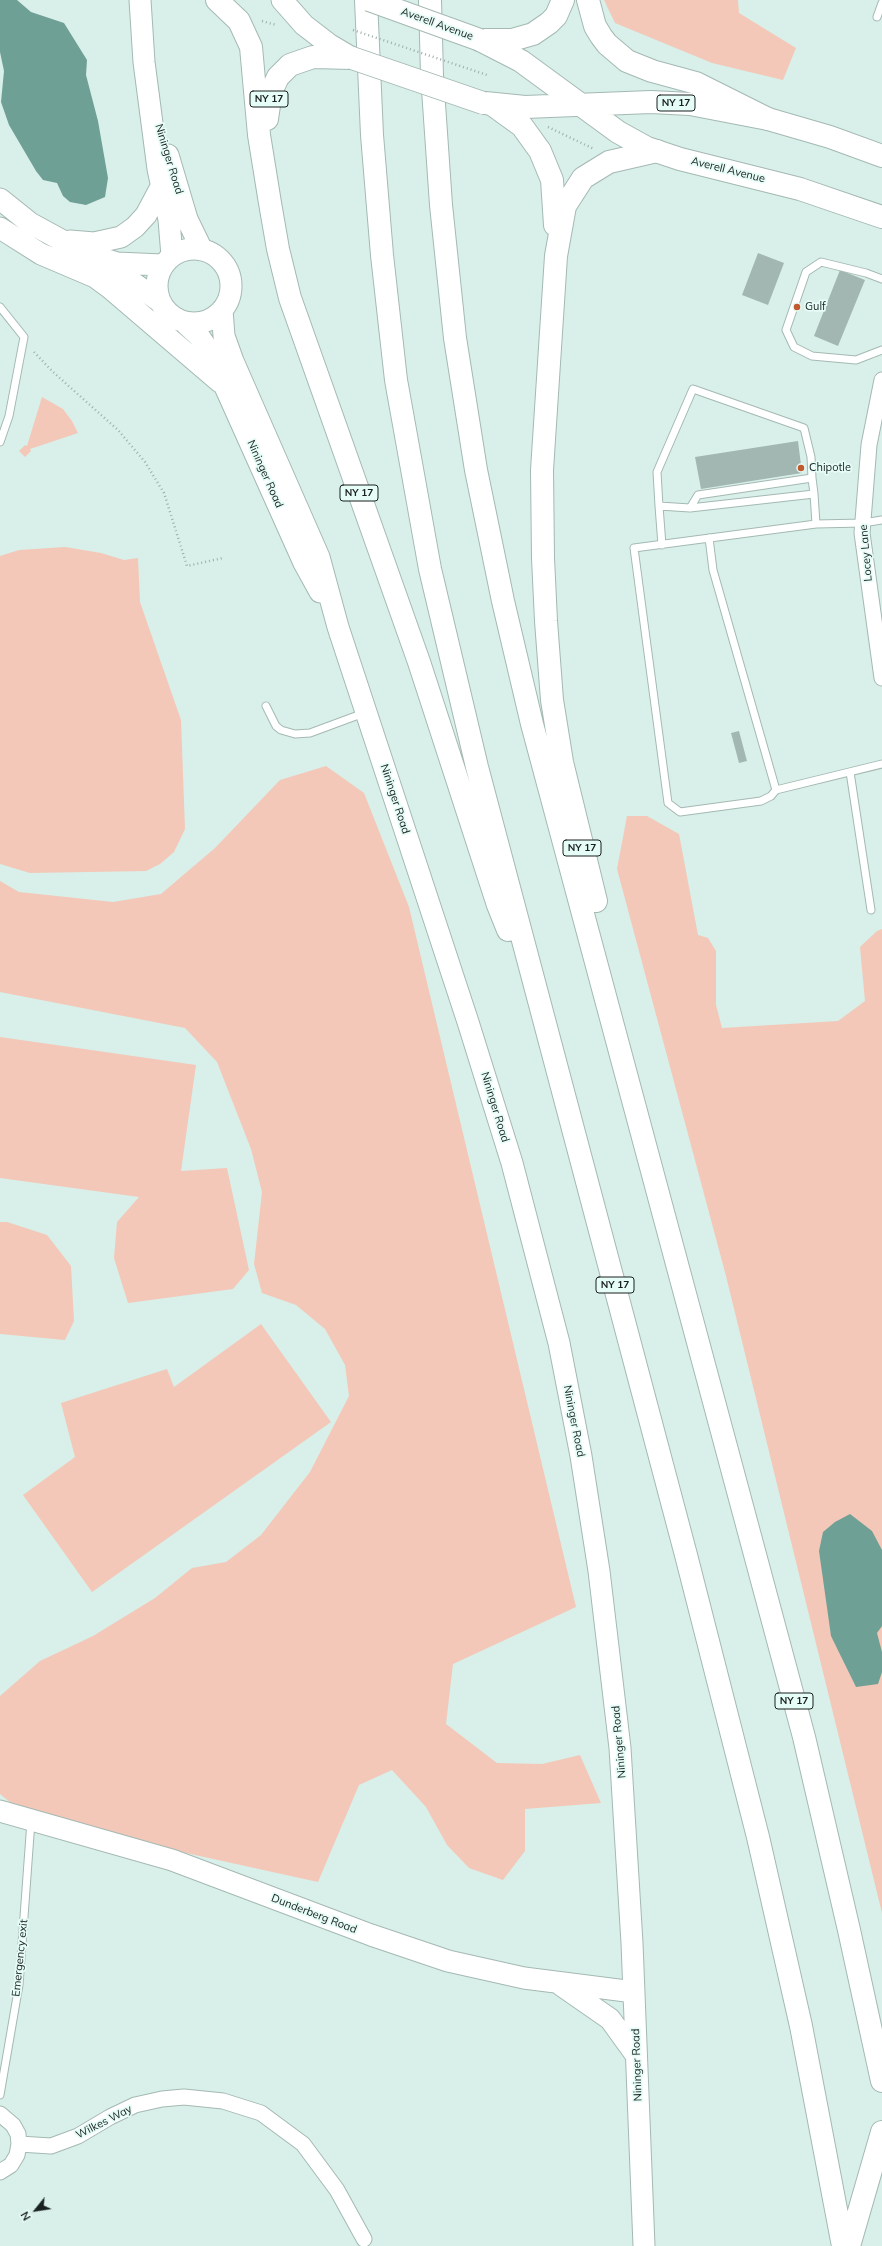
<!DOCTYPE html>
<html>
<head>
<meta charset="utf-8">
<style>
	body { margin:0 }
	#map { position:relative; width:882px; height:2246px; overflow:hidden; background:#d9efe9; font-family:Mulish,sans-serif }
	canvas { display:block }
	.north { position:absolute; left:16px; top:2190px; width:40px; height:40px; -webkit-text-stroke:3px #e6fcf6; paint-order:stroke; rotate:240deg; font-size:11px; font-weight:700; line-height:16px; text-align:center; color:#19211f }
	.north::after { content:''; display:block; margin:auto; width:14px; height:18px; background:#19211f; clip-path:polygon(50% 0,100% 100%,50% 72%,0 100%) }
</style>
</head>
<body>
<div id="map">
<canvas width="882" height="2246"></canvas>
<div class="north">N</div>
</div>
<script>
const context = document.querySelector('canvas').getContext('2d');
context.lineJoin = 'round';
function paint(path, color) {
  context.fillStyle = color;
  context.fill(path, 'evenodd');
}
function shape(rows) {
  const path = new Path2D();
  for (const r of rows) {
    if (r.length === 3) {
      path.moveTo(r[0] + r[2], r[1]);
      path.arc(r[0], r[1], r[2], 0, 2 * Math.PI);
      continue;
    }
    path.moveTo(r[0], r[1]);
    for (let i = 2; i < r.length; i += 2) path.lineTo(r[i], r[i + 1]);
  }
  return path;
}
function stroke(path, color, width, dash) {
  context.strokeStyle = color;
  context.lineWidth = width;
  context.lineCap = dash ? 'butt' : 'round';
  context.setLineDash(dash || []);
  context.stroke(path);
}
function label(font, color, halo, rows, align = 'center') {
  context.font = font + ' Mulish,sans-serif';
  context.lineWidth = 3.5;
  context.setLineDash([]);
  context.textBaseline = 'middle';
  context.strokeStyle = halo;
  context.fillStyle = color;
  for (const [text, x, y, turn = 0] of rows) {
    context.save();
    context.translate(x, y);
    context.rotate((+turn || 0) * Math.PI / 180);
    context.textAlign = isNaN(turn) ? turn : align;
    if (halo) context.strokeText(text, 0, 0);
    context.fillText(text, 0, 0);
    context.restore();
  }
}
const green = shape([
	[604,0,738,0,739,13,796,48,783,80,712,63,615,23],
	[42,397,63,409,72,421,78,433,30,449,31,451,25,457,19,451,25,445,27,446],
	[65,547,101,553,124,560,138,558,140,602,181,720,185,829,174,852,160,864,146,871,30,873,0,864,0,556,19,550],
	[326,766,364,793,409,907,576,1607,453,1664,446,1724,497,1763,542,1764,580,1755,601,1803,525,1809,525,1851,503,1880,469,1868,447,1845,426,1807,392,1770,359,1785,318,1882,31,1819,0,1794,0,1696,40,1661,93,1636,155,1598,192,1568,226,1562,261,1535,310,1472,349,1396,345,1365,325,1329,296,1305,262,1293,254,1264,262,1192,251,1149,217,1062,185,1028,0,992,0,881,19,892,113,902,161,894,215,848,280,780],
	[627,816,647,816,679,834,698,935,708,938,716,951,716,1005,722,1028,838,1021,865,1001,860,947,877,931,882,929,882,1913,726,1276,617,869],
	[0,1037,196,1065,181,1171,227,1168,249,1270,233,1289,128,1303,114,1258,117,1222,139,1197,0,1178],
	[0,1222,7,1222,47,1235,71,1266,74,1321,65,1340,0,1334],
	[261,1324,331,1422,92,1592,23,1495,75,1457,61,1403,167,1369,174,1387]
]);
const water = shape([
	[0,0,17,0,31,12,64,23,87,60,86,75,98,121,108,178,105,197,86,205,70,202,63,196,57,183,43,180,36,171,9,125,1,102,4,71,0,52],
	[850,1514,872,1531,882,1550,882,1626,877,1633,882,1652,882,1672,878,1684,856,1687,831,1636,819,1551,823,1532,835,1522]
]);
const building = shape([
	[758,253,784,263,768,305,742,295],
	[840,270,865,280,838,346,814,336],
	[798,441,802,473,701,489,695,457],
	[739,731,747,761,739,763,731,733]
]);
const path = shape([
	[262,21,276,25],
	[548,127,594,149],
	[34,352,53,372,118,430,145,462,164,493,187,566,223,558]
]);
const lane = shape([
	[877,17,882,3],
	[882,279,866,273,821,262,806,272,786,330,794,347,812,356,856,360,882,350],
	[0,307,24,337,9,416,0,442],
	[814,494,690,508,659,506,657,472,693,389,804,428,811,457,812,478,814,494,816,524],
	[659,506,662,545],
	[690,508,698,495,812,478],
	[882,520,863,523,816,524,634,548,668,803,680,812,761,801,771,796,776,790,882,764],
	[709,538,713,570,776,790],
	[266,706,276,726,281,730,295,734,310,733,364,713],
	[850,772,871,910],
	[0,2095,19,1985,31,1821]
]);
const street = shape([
	[882,380,869,445,862,533,882,678],
	[0,2114,13,2125,18,2134,19,2144,17,2155,11,2165,0,2172],
	[19,2144,51,2146,78,2136,110,2117,135,2105,162,2099,184,2097,223,2101,261,2113,303,2144,337,2190,364,2239]
]);
const secondary = shape([
	[140,0,144,62,158,169,169,220,172,256],
	[282,0,304,25,330,45,352,58],
	[168,155,187,219,202,250],
	[0,199,30,223,85,253,117,263,162,265],
	[0,228,41,254,95,277,110,288,220,382],
	[70,241,94,243,121,237,135,227,146,215,162,185],
	[194,286,37],
	[97,275,135,284,159,301],
	[222,310,224,336,233,361,319,557,338,627,468,1022,512,1163,559,1343,581,1456,599,1571,620,1748,632,1943,644,2246],
	[186,324,199,336,209,351,304,563,320,592],
	[0,1811,172,1860,371,1935,448,1961,524,1978,634,1992],
	[561,1985,610,2019,636,2055]
]);
const primary = shape([
	[480,40,521,61,618,132,647,148,680,159,800,189,882,217],
	[485,103,525,107,651,102,690,104,768,119,830,137,882,156]
]);
const highway = shape([
	[217,0,239,21,251,47,259,135,270,203,278,249,290,298,419,662,498,905,508,930],
	[366,0,372,135,382,255,396,380,430,569,477,767,686,1555,758,1837,801,2026,843,2246],
	[430,0,432,75,441,205,455,338,476,470,503,601,532,724,804,1737,849,1930,882,2081],
	[588,0,595,26,601,36,607,44,627,61,652,71,696,83,768,119],
	[480,40,512,40,533,34,549,23,556,16,563,0],
	[493,105,522,126,540,151,552,180,555,225],
	[267,119,271,92,278,77,290,65,313,57,352,58],
	[596,901,562,762,552,700,546,621,543,558,542,470,556,256,565,206,583,178,609,162,657,151],
	[849,2246,882,2132]
]);
const pathBridge = shape([
	[353,30,487,75]
]);
const primaryBridge = shape([
	[369,0,480,40],
	[352,58,483,103]
]);
const markers = [
	[797,307,4,"#c15a2f"],
	[801,468,4,"#c15a2f"]
];
const shields = [
	[269,99,38],
	[676,103,38],
	[359,493,38],
	[582,848,38],
	[615,1285,38],
	[794,1701,38]
];
const shieldNames = [
	["NY 17",269,99],
	["NY 17",676,103],
	["NY 17",359,493],
	["NY 17",582,848],
	["NY 17",615,1285],
	["NY 17",794,1701]
];
const streetNames = [
	["Averell Avenue",437,24,20],
	["Nininger Road",169,159,73],
	["Averell Avenue",728,170,14],
	["Nininger Road",265,474,66],
	["Locey Lane",866,553,-95],
	["Nininger Road",395,799,72],
	["Nininger Road",495,1107,73],
	["Nininger Road",574,1421,79],
	["Nininger Road",619,1742,-95],
	["Dunderberg Road",314,1914,21],
	["Emergency exit",20,1958,-84],
	["Nininger Road",637,2065,-92],
	["Wilkes Way",104,2122,-27]
];
const poiNames = [
	["Gulf",805,307],
	["Chipotle",809,468]
];
paint(green, '#f3c8b8');
paint(water, '#6fa095');
paint(building, '#a3b7b2');
stroke(lane, '#a4b9b3', 9);
stroke(street, '#a4b9b3', 17);
stroke(secondary, '#a4b9b3', 23);
stroke(primary, '#a4b9b3', 24);
stroke(highway, '#a4b9b3', 24);
stroke(path, '#9eafaa', 2.5, [1, 3]);
stroke(lane, '#fff', 7);
stroke(street, '#fff', 15);
stroke(secondary, '#fff', 21);
stroke(primary, '#fff', 22);
stroke(highway, '#fff', 22);
stroke(primaryBridge, '#a4b9b3', 24, []);
stroke(pathBridge, '#9eafaa', 2.5, [1, 3]);
stroke(primaryBridge, '#fff', 22);
for (const [x, y, r, color] of markers) {
  const dot = new Path2D();
  dot.arc(x, y, r, 0, 2 * Math.PI);
  context.fillStyle = color;
  context.fill(dot);
  stroke(dot, '#e6fcf6', 1.5);
}
for (const [x, y, w] of shields) {
  const box = new Path2D();
  box.roundRect(x - w / 2, y - 8, w, 16, 3);
  context.fillStyle = '#e6fcf6';
  context.fill(box);
  stroke(box, '#19211f', 1);
}
label('bold 10px', '#19211f', null, shieldNames);
label('11px', '#19211f', '#e6fcf6', streetNames);
label('11px', '#19211f', '#e6fcf6', poiNames, 'left');
</script>
</body>
</html>
